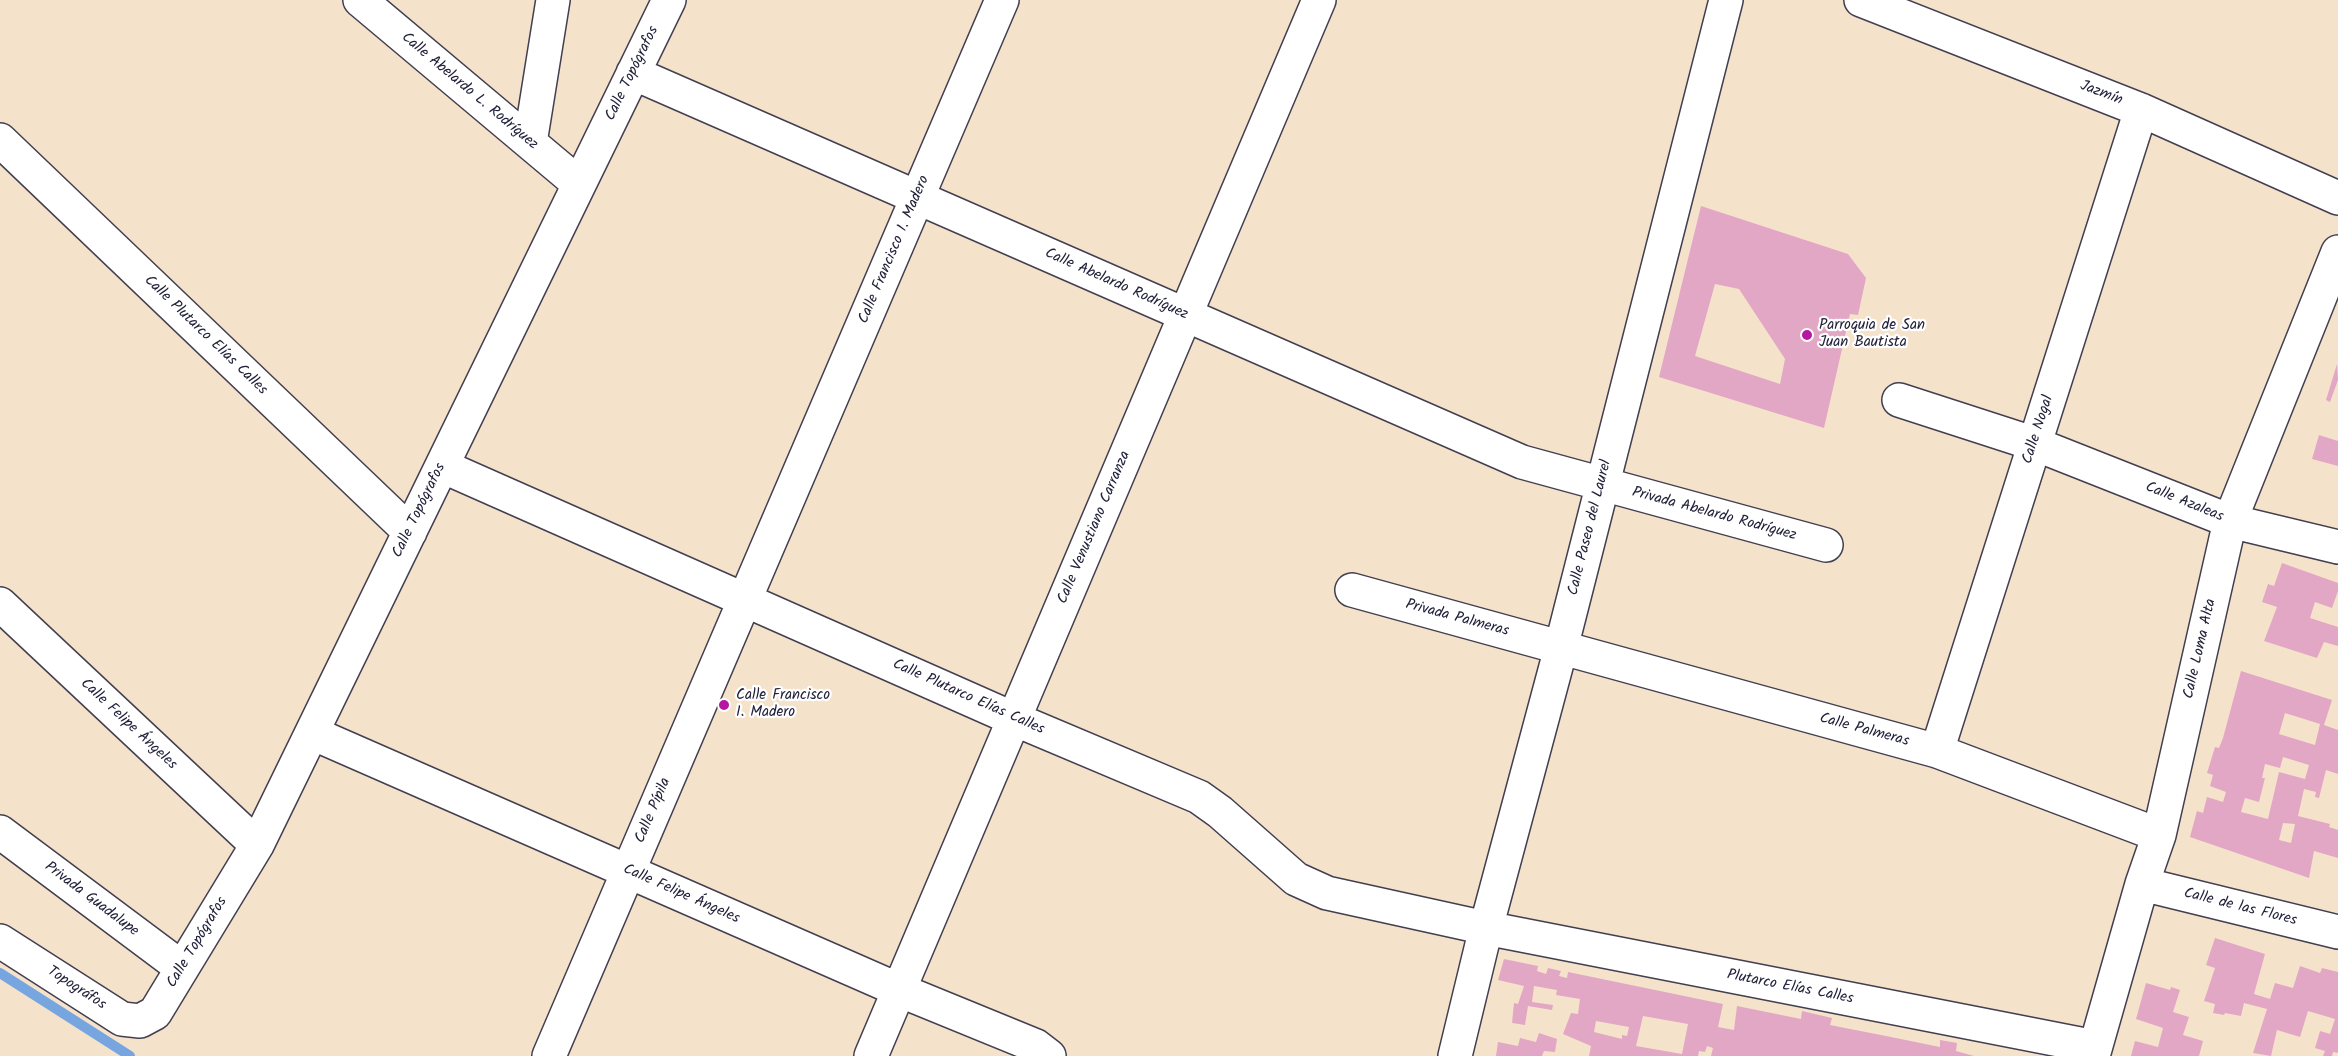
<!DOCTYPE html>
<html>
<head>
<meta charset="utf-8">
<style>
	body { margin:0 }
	canvas { display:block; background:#f5e2ca }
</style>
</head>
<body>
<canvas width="2338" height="1056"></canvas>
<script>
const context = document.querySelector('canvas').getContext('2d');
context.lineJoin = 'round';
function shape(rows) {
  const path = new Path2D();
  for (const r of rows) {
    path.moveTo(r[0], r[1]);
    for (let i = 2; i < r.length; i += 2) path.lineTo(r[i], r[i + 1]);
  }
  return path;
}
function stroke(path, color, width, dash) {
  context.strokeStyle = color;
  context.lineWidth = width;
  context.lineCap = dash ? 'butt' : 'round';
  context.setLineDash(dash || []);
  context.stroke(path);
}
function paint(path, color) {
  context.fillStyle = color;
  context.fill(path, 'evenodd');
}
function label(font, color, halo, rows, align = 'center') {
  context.font = font + ' Kalam,sans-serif';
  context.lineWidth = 4.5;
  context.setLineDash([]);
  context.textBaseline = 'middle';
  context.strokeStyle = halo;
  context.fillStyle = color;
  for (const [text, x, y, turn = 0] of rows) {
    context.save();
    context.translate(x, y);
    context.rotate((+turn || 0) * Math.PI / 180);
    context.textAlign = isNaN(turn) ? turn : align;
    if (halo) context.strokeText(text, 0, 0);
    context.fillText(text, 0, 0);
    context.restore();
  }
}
const stream = shape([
	[0,973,130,1056]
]);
const building = shape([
	[1701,206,1848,254,1866,278,1858,315,1850,314,1824,428,1659,377],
	[1715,284,1739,289,1785,359,1780,384,1695,356],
	[2337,364,2338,380,2330,402,2326,400],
	[2319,435,2338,441,2338,466,2312,459],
	[2282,563,2338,583,2338,591,2332,608,2315,602,2310,618,2338,627,2338,646,2324,642,2317,658,2264,641,2277,607,2262,602,2268,584,2274,586],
	[2241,671,2332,700,2324,725,2338,730,2338,774,2326,770,2319,798,2315,797,2316,792,2304,789,2298,816,2330,824,2329,827,2338,830,2338,858,2314,851,2309,878,2190,837,2197,811,2203,813,2207,797,2223,802,2226,792,2210,786,2213,775,2207,773,2215,747,2219,748,2223,738],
	[2285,713,2320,724,2315,745,2279,734],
	[2283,757,2309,765,2305,779,2279,772,2268,819,2241,812,2245,798,2259,802,2265,778,2262,778,2265,764,2280,768],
	[2283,823,2295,824,2291,843,2279,840],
	[2215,938,2265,954,2254,994,2270,999,2275,983,2293,988,2300,966,2320,973,2322,968,2338,972,2338,1053,2333,1052,2332,1056,2323,1056,2325,1051,2315,1048,2320,1031,2330,1034,2335,1019,2308,1011,2300,1037,2277,1030,2271,1056,2253,1053,2267,1009,2244,1003,2241,1016,2225,1013,2224,1015,2213,1013,2215,1004,2204,1001,2215,968,2206,965],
	[1504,959,1538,966,1537,971,1546,974,1548,968,1561,971,1559,976,1567,978,1568,972,1723,1004,1718,1027,1734,1030,1737,1006,1801,1019,1802,1011,1832,1018,1830,1025,1886,1036,1940,1047,1940,1040,1957,1043,1956,1051,1974,1056,1711,1056,1713,1048,1707,1046,1705,1052,1699,1051,1698,1056,1589,1056,1591,1046,1563,1034,1571,1013,1578,1014,1580,999,1556,995,1557,990,1534,986,1532,1002,1553,1005,1552,1010,1528,1006,1525,1025,1512,1023,1514,1003,1518,1004,1524,986,1498,980],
	[1643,1016,1688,1024,1682,1054,1636,1046],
	[1596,1021,1629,1027,1627,1036,1622,1035,1622,1039,1594,1032],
	[2146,983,2170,990,2171,987,2180,990,2173,1012,2189,1017,2183,1035,2203,1041,2199,1056,2131,1056,2135,1041,2158,1047,2163,1028,2136,1019],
	[1539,1033,1557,1039,1555,1052,1544,1051,1542,1056,1496,1056,1498,1042,1518,1046,1520,1038,1536,1042]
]);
const minor = shape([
	[360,0,579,184],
	[1861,0,2141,110,2338,198],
	[633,73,1522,462,1826,545],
	[0,140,410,532],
	[530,143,553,0],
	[1899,400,2035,444,2230,521,2338,547],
	[442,466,1014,719,1199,797,1220,812,1296,879,1327,893,1486,928,2095,1047],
	[1352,590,1937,751,2159,835],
	[0,604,257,845],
	[312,733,899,990,1036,1046,1049,1056],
	[1937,751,2141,110],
	[0,832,182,968],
	[2142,884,2338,932],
	[0,941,122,1019,140,1021,155,1013,257,845,669,0],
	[549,1056,1002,0],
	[871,1056,1319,0],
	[1455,1056,1486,928,1561,648,1726,0],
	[2093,1056,2142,884,2159,835,2230,521,2338,252]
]);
const markers = [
	[1807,335,6,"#b5179e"],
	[724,705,6,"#b5179e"]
];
const streetNames = [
	["Calle Topógrafos",633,74,-64],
	["Calle Abelardo L. Rodríguez",469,92,40],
	["Jazmín",2101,94,21],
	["Calle Francisco I. Madero",895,250,-67],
	["Calle Abelardo Rodríguez",1116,285,24],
	["Calle Plutarco Elías Calles",205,336,44],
	["Calle Nogal",2039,430,-72],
	["Calle Azaleas",2184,503,22],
	["Calle Topógrafos",420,511,-64],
	["Privada Abelardo Rodríguez",1714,515,15],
	["Calle Venustiano Carranza",1095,528,-67],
	["Calle Paseo del Laurel",1591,528,-76],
	["Privada Palmeras",1457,619,15],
	["Calle Loma Alta",2201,649,-77],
	["Calle Plutarco Elías Calles",968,698,24],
	["Calle Felipe Ángeles",128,725,43],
	["Calle Palmeras",1864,731,15],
	["Calle Pípila",654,811,-67],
	["Calle Felipe Ángeles",681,895,24],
	["Privada Guadalupe",91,900,37],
	["Calle de las Flores",2240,908,14],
	["Calle Topógrafos",198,943,-59],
	["Plutarco Elías Calles",1790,988,11],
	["Topográfos",76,989,33]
];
const poiNames = [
	["Parroquia de San",1819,326],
	["Juan Bautista",1819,343],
	["Calle Francisco",736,696],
	["I. Madero",736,713]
];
stroke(stream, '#77a5e0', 10);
paint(building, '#e3a7c6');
stroke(minor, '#423f50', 36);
stroke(minor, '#fff', 33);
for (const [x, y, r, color] of markers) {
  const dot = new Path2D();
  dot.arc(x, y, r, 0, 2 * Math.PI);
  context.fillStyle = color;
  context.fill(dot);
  stroke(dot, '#fff', 2);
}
label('15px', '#22223b', '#fff', streetNames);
label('15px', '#22223b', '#fff', poiNames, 'left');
</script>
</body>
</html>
